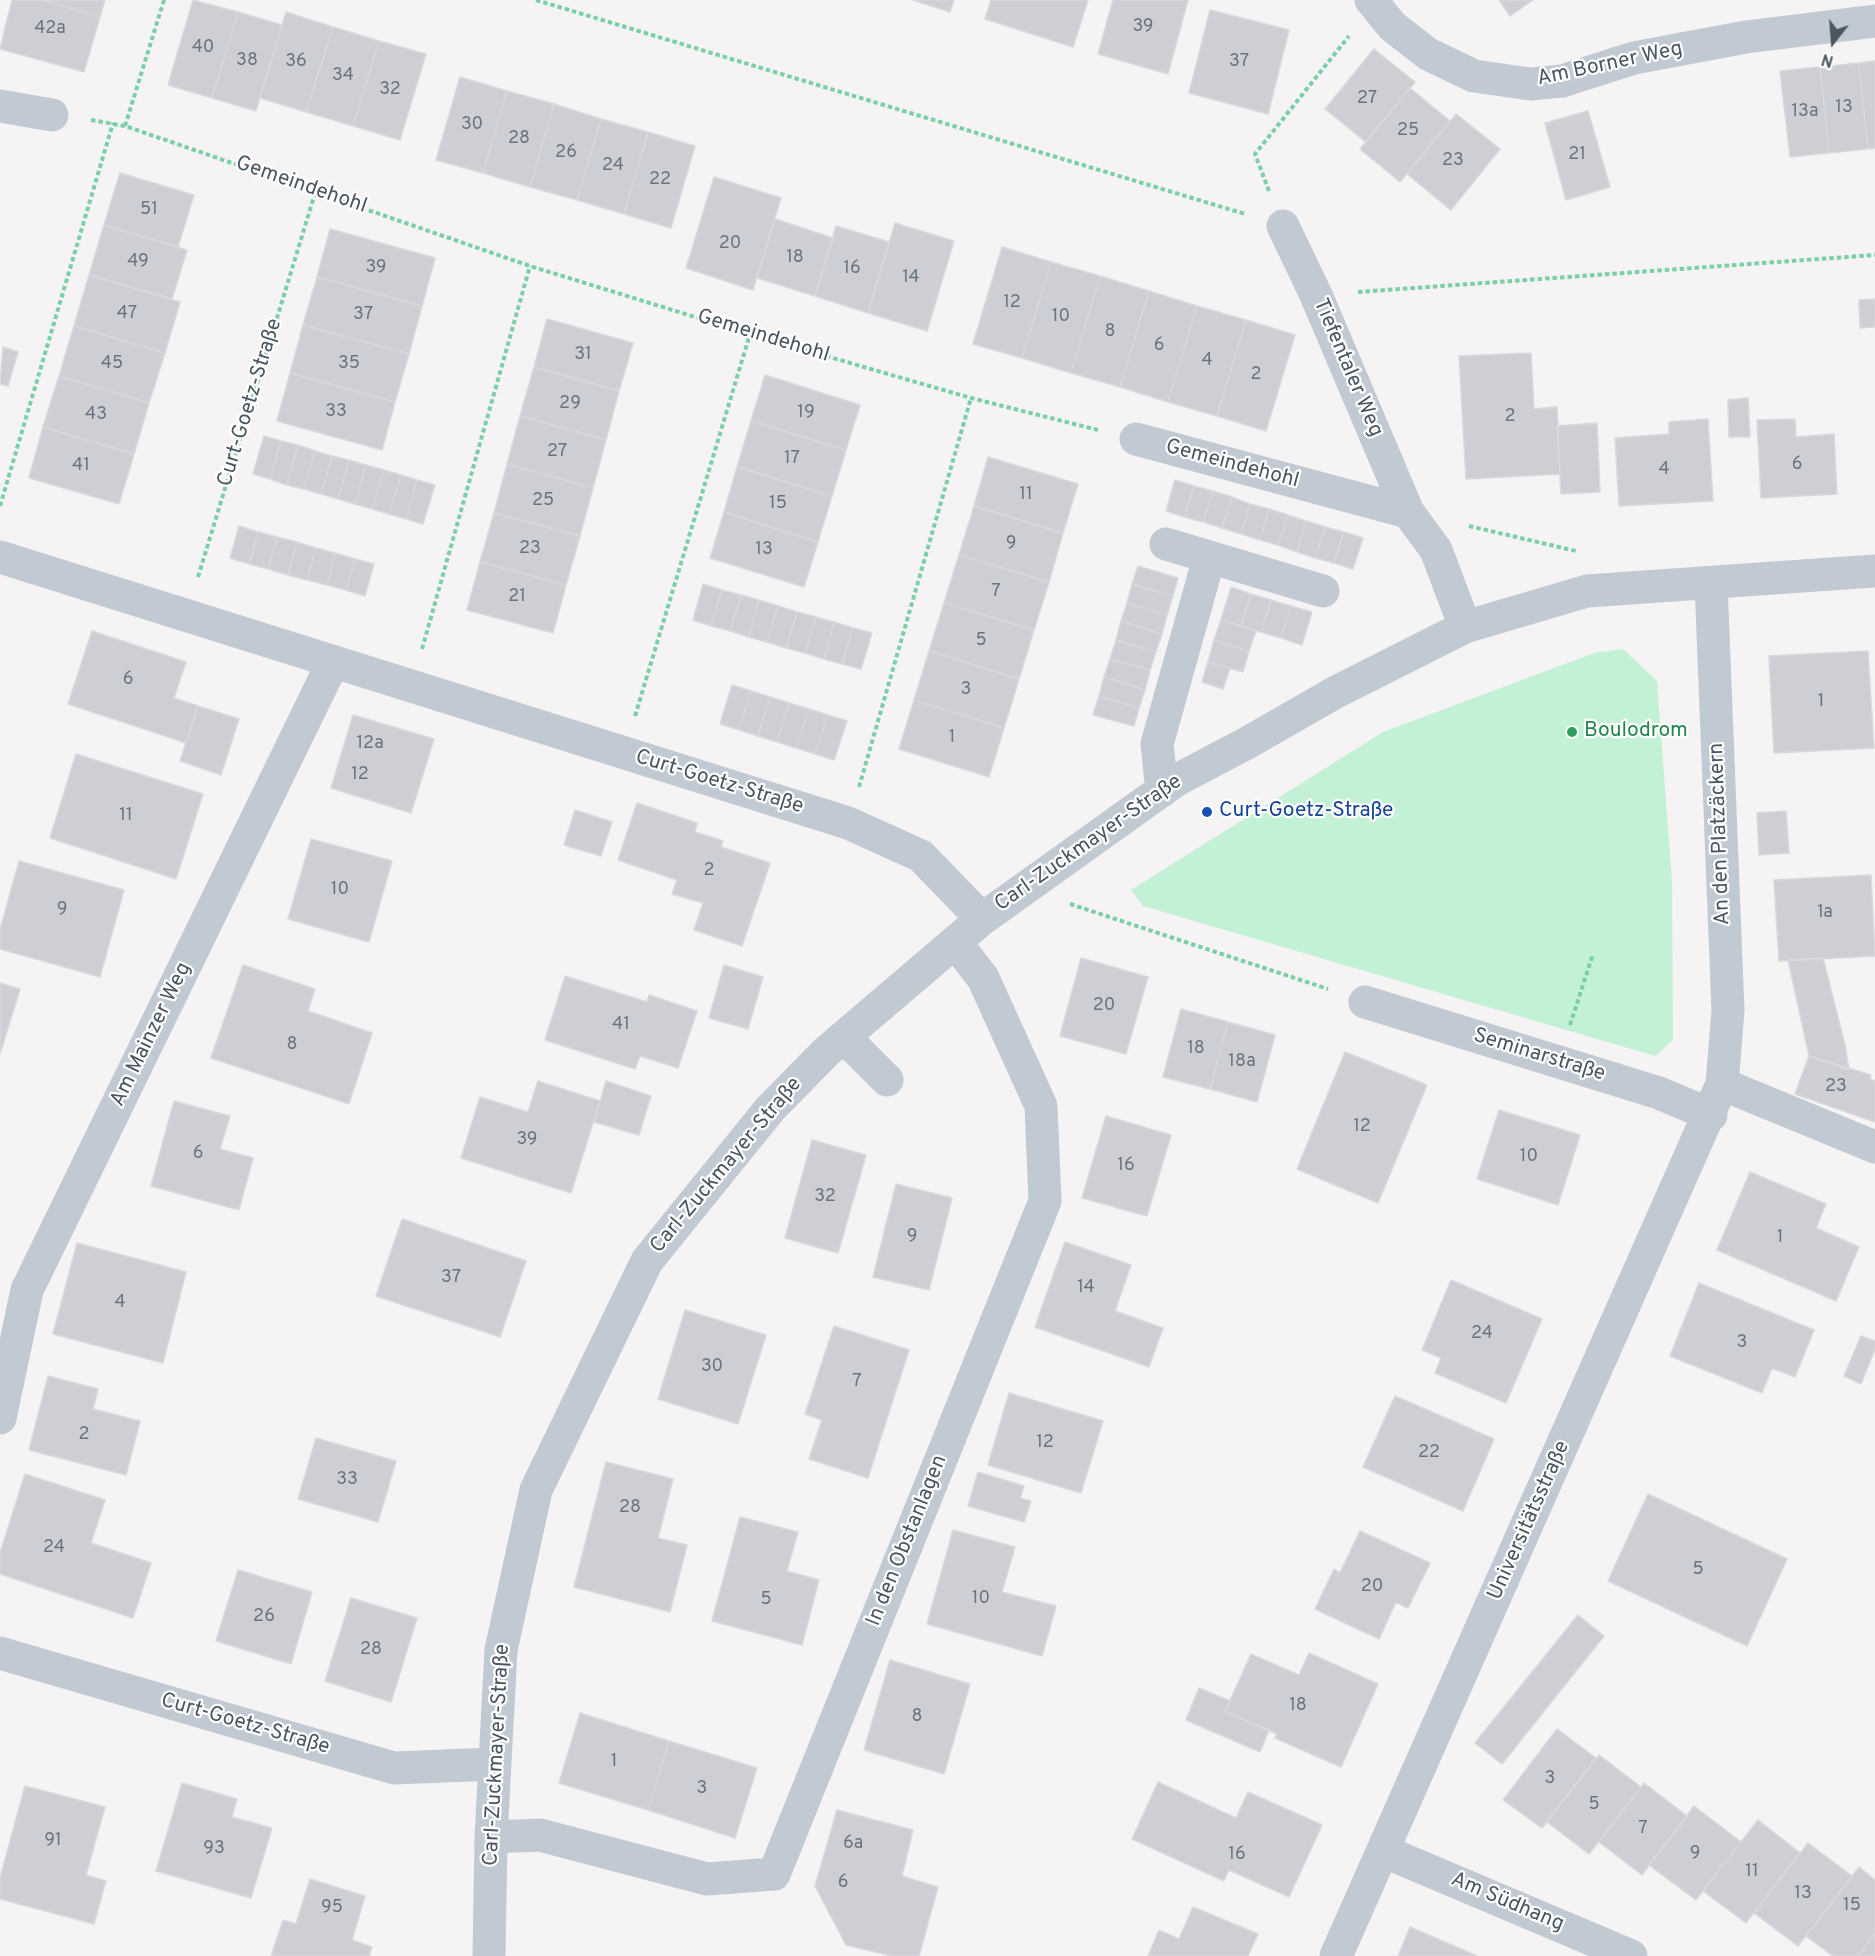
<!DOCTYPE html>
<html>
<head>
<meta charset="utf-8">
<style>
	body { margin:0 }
	#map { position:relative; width:1875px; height:1956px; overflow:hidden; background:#f5f3f3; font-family:Overpass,sans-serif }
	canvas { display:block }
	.north { position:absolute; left:1803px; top:12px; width:60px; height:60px; -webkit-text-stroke:4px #fff; paint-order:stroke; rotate:197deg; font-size:16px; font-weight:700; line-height:24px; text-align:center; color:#4a5661 }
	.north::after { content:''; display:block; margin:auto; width:21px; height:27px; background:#4a5661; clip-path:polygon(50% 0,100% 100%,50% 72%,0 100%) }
</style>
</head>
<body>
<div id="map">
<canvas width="1875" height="1956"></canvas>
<div class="north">N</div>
</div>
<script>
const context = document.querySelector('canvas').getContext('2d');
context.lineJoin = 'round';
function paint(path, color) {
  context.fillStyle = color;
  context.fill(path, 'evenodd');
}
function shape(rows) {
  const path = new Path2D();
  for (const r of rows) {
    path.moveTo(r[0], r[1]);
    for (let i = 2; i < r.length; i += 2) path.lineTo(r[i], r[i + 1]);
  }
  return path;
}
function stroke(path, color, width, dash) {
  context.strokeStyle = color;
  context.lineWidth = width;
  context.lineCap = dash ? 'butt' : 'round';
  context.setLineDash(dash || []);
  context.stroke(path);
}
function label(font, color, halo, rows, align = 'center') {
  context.font = font + ' Overpass,sans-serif';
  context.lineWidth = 4.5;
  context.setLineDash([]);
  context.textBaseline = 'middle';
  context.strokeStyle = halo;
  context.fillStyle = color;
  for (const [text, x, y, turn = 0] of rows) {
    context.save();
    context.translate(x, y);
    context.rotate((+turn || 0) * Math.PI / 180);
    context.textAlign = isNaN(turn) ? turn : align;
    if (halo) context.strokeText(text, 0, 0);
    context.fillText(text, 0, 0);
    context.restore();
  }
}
const green = shape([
	[1623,649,1657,681,1672,881,1673,1040,1655,1056,1143,906,1131,890,1383,732,1594,653]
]);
const building = shape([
	[12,0,43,0,100,17,84,72,0,49,12,0],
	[43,0,105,0,100,17,43,0],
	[193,0,238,12,212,98,168,85,193,0],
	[913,0,954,0,950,12,913,0],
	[991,0,1088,0,1073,47,985,19,991,0],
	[1113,0,1188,0,1168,74,1098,54,1113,0],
	[1499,0,1533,0,1510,16,1499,0],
	[1210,10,1289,30,1268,114,1189,93,1210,10],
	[238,12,282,25,256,111,212,98,238,12],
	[286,12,333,27,306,112,260,98,286,12],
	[333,27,379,41,353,126,306,112,333,27],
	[379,41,426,54,400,140,353,126,379,41],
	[1374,49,1415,82,1366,142,1325,109,1374,49],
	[1875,61,1875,148,1868,149,1859,63,1875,61],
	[1859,63,1868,149,1829,153,1820,67,1859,63],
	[1820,67,1829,153,1790,157,1780,71,1820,67],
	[460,77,507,91,483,173,436,160,460,77],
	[1410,88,1450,121,1400,182,1360,149,1410,88],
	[507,91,554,104,530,187,483,173,507,91],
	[554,104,601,119,577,200,530,187,554,104],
	[1588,111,1610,187,1566,200,1545,123,1588,111],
	[1456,114,1500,149,1451,210,1407,174,1456,114],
	[601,119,648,132,624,214,577,200,601,119],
	[648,132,695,146,671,228,624,214,648,132],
	[120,173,194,195,178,247,104,225,120,173],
	[714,177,781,198,753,290,686,268,714,177],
	[775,219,833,238,815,296,757,278,775,219],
	[895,223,954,241,927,331,868,313,895,223],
	[104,225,187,250,172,299,89,275,104,225],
	[836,226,889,242,868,313,815,296,836,226],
	[330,229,435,258,422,306,317,277,330,229],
	[1002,247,1051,262,1022,358,973,344,1002,247],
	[1051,262,1100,276,1071,373,1022,358,1051,262],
	[89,275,180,302,165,353,74,326,89,275],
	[1100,276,1149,291,1120,387,1071,373,1100,276],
	[317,277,422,306,409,354,303,325,317,277],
	[1149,291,1197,306,1168,402,1120,387,1149,291],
	[1875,299,1875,327,1860,328,1859,300,1875,299],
	[1197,306,1246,320,1217,416,1168,402,1197,306],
	[547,319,633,343,619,391,534,367,547,319],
	[1246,320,1295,335,1266,431,1217,416,1246,320],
	[303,325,409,354,395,402,290,373,303,325],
	[74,326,165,353,149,403,59,376,74,326],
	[3,347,18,352,8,386,0,384,3,347],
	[1531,353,1534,409,1557,407,1560,474,1466,479,1459,356,1531,353],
	[534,367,619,391,606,440,520,416,534,367],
	[290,373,395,402,382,450,277,421,290,373],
	[765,375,860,405,846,450,751,421,765,375],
	[59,376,149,403,134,454,43,427,59,376],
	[1748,398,1750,437,1729,437,1728,400,1748,398],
	[520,416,606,440,593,488,507,464,520,416],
	[1708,419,1713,501,1619,506,1615,438,1669,434,1669,422,1708,419],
	[1795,419,1796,437,1834,434,1837,494,1761,498,1757,420,1795,419],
	[751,421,846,450,832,496,737,467,751,421],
	[1597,423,1600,492,1561,494,1557,426,1597,423],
	[43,427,134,454,119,504,29,478,43,427],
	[264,436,281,441,270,479,253,474,264,436],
	[281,441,298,445,287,485,270,479,281,441],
	[298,445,315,451,304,489,287,485,298,445],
	[315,451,332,456,321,494,304,489,315,451],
	[332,456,349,460,338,499,321,494,332,456],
	[988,457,1078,484,1063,533,974,506,988,457],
	[349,460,366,465,355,504,338,499,349,460],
	[507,464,593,488,580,536,494,513,507,464],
	[366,465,384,470,372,509,355,504,366,465],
	[737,467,832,496,818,542,724,512,737,467],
	[384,470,401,475,389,514,372,509,384,470],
	[401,475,417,480,406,519,389,514,401,475],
	[417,480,435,485,423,524,406,519,417,480],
	[1175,480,1194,486,1184,517,1166,511,1175,480],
	[1194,486,1213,491,1203,522,1184,517,1194,486],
	[1213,491,1232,497,1222,528,1203,522,1213,491],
	[1232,497,1250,504,1241,534,1222,528,1232,497],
	[1250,504,1269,509,1260,540,1241,534,1250,504],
	[974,506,1063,533,1049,582,959,555,974,506],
	[1269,509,1288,515,1278,545,1260,540,1269,509],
	[724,512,818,542,804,587,710,558,724,512],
	[494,513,580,536,566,585,480,562,494,513],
	[1288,515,1306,521,1297,552,1278,545,1288,515],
	[1306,521,1325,527,1315,558,1297,552,1306,521],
	[239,526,258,532,249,564,230,558,239,526],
	[1325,527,1344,532,1334,563,1315,558,1325,527],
	[258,532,277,537,268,569,249,564,258,532],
	[1344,532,1363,538,1353,569,1334,563,1344,532],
	[277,537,297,542,288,575,268,569,277,537],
	[297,542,316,548,307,580,288,575,297,542],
	[316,548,335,553,327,585,307,580,316,548],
	[335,553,355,559,346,590,327,585,335,553],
	[959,555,1049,582,1034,630,944,603,959,555],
	[355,559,374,564,365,596,346,590,355,559],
	[480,562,566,585,553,633,467,610,480,562],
	[1138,566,1178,578,1173,596,1132,584,1138,566],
	[703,584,722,590,711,626,693,620,703,584],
	[1132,584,1173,596,1167,615,1127,603,1132,584],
	[1231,587,1251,594,1241,626,1221,620,1231,587],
	[722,590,741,595,730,631,711,626,722,590],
	[1251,594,1271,600,1261,632,1241,626,1251,594],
	[741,595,759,600,749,637,730,631,741,595],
	[759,600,778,606,767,642,749,637,759,600],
	[1271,600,1291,606,1281,638,1261,632,1271,600],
	[944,603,1034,630,1019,679,929,651,944,603],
	[1127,603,1167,615,1162,634,1121,621,1127,603],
	[778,606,797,612,786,648,767,642,778,606],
	[1291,606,1312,612,1302,645,1281,638,1291,606],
	[797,612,816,617,805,653,786,648,797,612],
	[816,617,834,622,824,659,805,653,816,617],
	[1221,620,1256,631,1249,651,1214,640,1221,620],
	[1121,621,1162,634,1156,652,1116,640,1121,621],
	[834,622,853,628,842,664,824,659,834,622],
	[853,628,872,633,861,669,842,664,853,628],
	[92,631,186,662,174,698,198,706,186,743,68,704,92,631],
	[1116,640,1156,652,1150,670,1110,659,1116,640],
	[1214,640,1249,651,1243,672,1208,662,1214,640],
	[929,651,1019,679,1004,728,914,700,929,651],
	[1868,651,1874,748,1774,753,1769,656,1868,651],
	[1110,659,1150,670,1145,690,1104,677,1110,659],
	[1208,662,1230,668,1223,689,1202,682,1208,662],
	[1104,677,1145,690,1139,708,1099,696,1104,677],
	[732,685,751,691,739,730,720,724,732,685],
	[751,691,770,697,758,736,739,730,751,691],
	[1099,696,1139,708,1134,726,1093,715,1099,696],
	[770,697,789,703,777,742,758,736,770,697],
	[914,700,1004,728,989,777,899,749,914,700],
	[789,703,809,709,796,748,777,742,789,703],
	[198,706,239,719,221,775,180,761,198,706],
	[809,709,828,715,815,754,796,748,809,709],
	[353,715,434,739,411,813,331,788,353,715],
	[828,715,847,721,834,760,815,754,828,715],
	[76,754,203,794,176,879,50,838,76,754],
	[637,803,697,823,695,832,723,841,721,847,770,863,742,946,694,930,703,903,672,894,677,880,618,860,637,803],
	[575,810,612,822,601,856,564,845,575,810],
	[1786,811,1789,853,1759,855,1757,813,1786,811],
	[311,839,392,861,369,942,288,919,311,839],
	[19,861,124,890,100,977,0,949,0,930,19,861],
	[1871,875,1875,956,1779,961,1774,880,1871,875],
	[1081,958,1148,977,1126,1054,1060,1036,1081,958],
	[1823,958,1845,1045,1849,1070,1809,1056,1788,960,1823,958],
	[243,965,315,989,308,1011,372,1033,349,1104,211,1058,243,965],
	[724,965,763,977,748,1029,709,1018,724,965],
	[565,976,647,1002,649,995,697,1011,678,1068,640,1056,635,1069,545,1040,565,976],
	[0,983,20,989,0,1054,0,983],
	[1181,1009,1228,1022,1210,1089,1163,1077,1181,1009],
	[1228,1022,1275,1035,1257,1102,1210,1089,1228,1022],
	[1345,1052,1427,1085,1378,1203,1297,1169,1345,1052],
	[1809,1056,1871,1075,1870,1079,1875,1081,1875,1122,1795,1094,1809,1056],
	[538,1081,600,1101,571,1193,461,1158,480,1097,528,1112,538,1081],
	[606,1081,651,1096,639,1135,594,1122,606,1081],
	[174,1101,230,1116,220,1149,253,1158,239,1210,151,1186,174,1101],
	[1499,1110,1580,1135,1558,1205,1477,1179,1499,1110],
	[1106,1116,1171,1135,1147,1216,1082,1198,1106,1116],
	[812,1140,866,1155,838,1253,785,1238,812,1140],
	[1750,1172,1826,1204,1816,1228,1859,1247,1836,1301,1717,1250,1750,1172],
	[896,1184,952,1198,929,1290,873,1277,896,1184],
	[402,1219,526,1261,500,1337,376,1296,402,1219],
	[1065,1242,1131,1265,1115,1311,1163,1328,1149,1367,1035,1327,1065,1242],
	[77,1243,186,1272,163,1363,53,1334,77,1243],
	[1451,1280,1542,1319,1506,1403,1435,1373,1441,1358,1422,1350,1451,1280],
	[1699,1283,1814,1330,1795,1377,1772,1368,1762,1393,1670,1356,1699,1283],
	[685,1310,766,1335,738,1424,658,1399,685,1310],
	[834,1326,909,1350,868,1478,809,1459,822,1420,805,1414,834,1326],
	[1861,1336,1875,1341,1875,1349,1861,1384,1844,1376,1861,1336],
	[48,1376,98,1389,93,1409,140,1421,126,1475,29,1450,48,1376],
	[1009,1393,1103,1421,1081,1493,988,1465,1009,1393],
	[1395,1396,1494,1439,1463,1511,1363,1467,1395,1396],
	[316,1438,396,1461,378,1522,298,1499,316,1438],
	[606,1462,673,1479,658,1538,687,1545,670,1612,574,1587,606,1462],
	[978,1472,1024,1486,1020,1498,1031,1501,1024,1522,968,1506,978,1472],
	[25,1474,105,1500,91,1543,151,1563,133,1618,0,1574,0,1553,25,1474],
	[1648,1494,1787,1559,1747,1646,1608,1581,1648,1494],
	[740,1517,798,1532,787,1571,819,1580,802,1645,712,1621,740,1517],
	[953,1530,1015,1547,1002,1592,1056,1606,1042,1656,927,1624,953,1530],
	[1360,1531,1430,1563,1408,1608,1396,1602,1379,1639,1315,1609,1334,1569,1340,1573,1360,1531],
	[238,1570,312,1592,291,1664,216,1641,238,1570],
	[351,1598,417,1618,391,1702,325,1681,351,1598],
	[1578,1615,1604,1636,1502,1764,1475,1743,1578,1615],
	[1309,1653,1378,1684,1341,1767,1275,1738,1277,1734,1225,1712,1251,1654,1299,1675,1309,1653],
	[890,1660,970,1684,944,1774,864,1750,890,1660],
	[1199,1688,1230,1701,1225,1712,1269,1730,1260,1752,1186,1720,1199,1688],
	[580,1713,669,1741,648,1810,559,1783,580,1713],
	[1557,1729,1596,1758,1542,1828,1503,1800,1557,1729],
	[669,1741,757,1768,735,1838,648,1810,669,1741],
	[1599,1755,1641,1787,1589,1854,1547,1822,1599,1755],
	[1158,1782,1236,1818,1248,1792,1322,1825,1289,1897,1229,1870,1224,1881,1132,1839,1158,1782],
	[182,1783,237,1799,232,1817,272,1828,251,1898,156,1871,182,1783],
	[1644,1783,1687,1816,1642,1875,1599,1842,1644,1783],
	[25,1786,105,1807,86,1875,106,1881,94,1924,0,1899,0,1878,25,1786],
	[1694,1806,1741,1842,1696,1900,1649,1865,1694,1806],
	[837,1810,913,1830,902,1876,938,1887,919,1956,892,1956,846,1945,815,1886,837,1810],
	[1758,1820,1800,1853,1746,1923,1703,1891,1758,1820],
	[1808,1843,1852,1876,1798,1946,1754,1913,1808,1843],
	[1859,1867,1875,1880,1875,1933,1858,1956,1833,1956,1806,1936,1859,1867],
	[310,1879,365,1896,352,1940,372,1947,369,1956,271,1956,283,1920,296,1924,310,1879],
	[1193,1907,1258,1934,1248,1956,1148,1956,1159,1930,1179,1939,1193,1907],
	[1410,1927,1477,1956,1398,1956,1410,1927],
	[1875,1933,1875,1956,1858,1956,1875,1933]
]);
const path = shape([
	[536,0,1245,214],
	[91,120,125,126,530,266,750,334,971,398,1098,430],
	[125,126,164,0],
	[1269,191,1255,154,1349,36],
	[1358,292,1875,255],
	[0,506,113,123],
	[1469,526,1576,551],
	[198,577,316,190],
	[422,649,530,266],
	[635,716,750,334],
	[859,787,971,398],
	[1070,904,1328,989],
	[1570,1025,1593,954]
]);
const minor = shape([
	[1371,0,1392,26,1428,54,1474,76,1530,84,1562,81,1634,58,1746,37,1875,21],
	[0,106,52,115],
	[1283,226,1316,295,1408,512,1436,550,1465,627],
	[1136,439,1408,512],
	[1166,544,1323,591],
	[0,557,848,823,921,856,982,919],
	[1162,791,1157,744,1209,558],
	[1365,1002,1659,1093,1711,1115],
	[844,1037,887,1080],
	[1722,1084,1875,1147],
	[0,1418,27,1290,333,662],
	[0,1653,394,1768,495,1764],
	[491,1837,540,1835,707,1879,774,1874,1045,1201,1041,1106,983,978,955,942],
	[1383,1851,1631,1956],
	[489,1956,491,1837,501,1650,536,1490,647,1261,770,1109,826,1052,982,919,1175,781,1247,743,1336,692,1465,627,1587,591,1875,571],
	[1336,1956,1722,1084,1728,1011,1711,583]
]);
const markers = [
	[1572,732,6,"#2e9e5b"],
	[1207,812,6,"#1a4fb4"]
];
const numberNames = [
	["39",1143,27],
	["42a",50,29],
	["40",203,48],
	["38",247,61],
	["36",296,62],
	["37",1239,62],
	["34",343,76],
	["32",390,90],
	["27",1367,99],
	["13",1844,108],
	["13a",1805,112],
	["30",472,125],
	["25",1408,131],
	["28",519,139],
	["26",566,153],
	["21",1577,155],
	["23",1453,161],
	["24",613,166],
	["22",660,180],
	["51",149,210],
	["20",730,244],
	["18",795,258],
	["49",138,262],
	["39",376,268],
	["16",852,269],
	["14",911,278],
	["12",1012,303],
	["47",127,314],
	["37",363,315],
	["10",1061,317],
	["8",1110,332],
	["6",1159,346],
	["31",583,355],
	["4",1207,361],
	["45",112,364],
	["35",349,364],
	["2",1256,375],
	["29",570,404],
	["33",336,412],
	["19",806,413],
	["43",96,415],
	["2",1510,417],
	["27",557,452],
	["17",792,459],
	["6",1797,465],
	["41",81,466],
	["4",1664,470],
	["11",1026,495],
	["25",543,501],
	["15",778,504],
	["9",1011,544],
	["23",530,549],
	["13",764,550],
	["7",996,592],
	["21",517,597],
	["5",981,641],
	["6",128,680],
	["3",966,690],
	["1",1821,702],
	["1",952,738],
	["12a",370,744],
	["12",360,775],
	["11",126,816],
	["2",709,871],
	["10",340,890],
	["9",62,910],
	["1a",1825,913],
	["20",1104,1006],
	["41",621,1025],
	["8",292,1045],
	["18",1196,1049],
	["18a",1242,1062],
	["23",1836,1087],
	["12",1362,1127],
	["39",527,1140],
	["6",198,1154],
	["10",1529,1157],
	["16",1126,1166],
	["32",825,1197],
	["9",912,1237],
	["1",1780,1238],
	["37",451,1278],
	["14",1086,1288],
	["4",120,1303],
	["24",1482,1334],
	["3",1742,1343],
	["30",712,1367],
	["7",857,1382],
	["2",84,1435],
	["12",1045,1443],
	["22",1429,1453],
	["33",347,1480],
	["28",630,1508],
	["24",54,1548],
	["5",1698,1570],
	["20",1372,1587],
	["10",981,1599],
	["5",766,1600],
	["26",264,1617],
	["28",371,1650],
	["18",1298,1706],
	["8",917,1717],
	["1",614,1762],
	["3",1550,1779],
	["3",702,1789],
	["5",1594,1805],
	["7",1643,1829],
	["91",53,1841],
	["6a",853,1844],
	["93",214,1849],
	["9",1695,1854],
	["16",1237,1855],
	["11",1752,1872],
	["6",843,1883],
	["13",1803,1894],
	["15",1852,1906],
	["95",332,1908]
];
const streetNames = [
	["Am Borner Weg",1610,65,-12],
	["Gemeindehohl",301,186,19],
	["Gemeindehohl",763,337,17],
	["Tiefentaler Weg",1347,368,67],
	["Curt-Goetz-Straße",251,403,-73],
	["Gemeindehohl",1232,465,15],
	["Curt-Goetz-Straße",719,783,17],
	["An den Platzäckern",1721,834,-92],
	["Carl-Zuckmayer-Straße",1089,844,-35],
	["Am Mainzer Weg",152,1035,-64],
	["Seminarstraße",1539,1056,17],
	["Carl-Zuckmayer-Straße",727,1166,-50],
	["Universitätsstraße",1530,1521,-66],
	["In den Obstanlagen",908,1541,-68],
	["Curt-Goetz-Straße",245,1725,16],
	["Carl-Zuckmayer-Straße",498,1755,-87],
	["Am Südhang",1507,1903,23]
];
const leisureNames = [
	["Boulodrom",1584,732]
];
const transitNames = [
	["Curt-Goetz-Straße",1219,812]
];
paint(green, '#c3f1d5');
paint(building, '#cdcfd5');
stroke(building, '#d7d9de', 1.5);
stroke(path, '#7ad0a6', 4, [4.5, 3]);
stroke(minor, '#c1cad2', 33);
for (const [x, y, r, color] of markers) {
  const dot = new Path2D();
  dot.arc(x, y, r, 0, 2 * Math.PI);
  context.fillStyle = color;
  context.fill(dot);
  stroke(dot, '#fff', 2);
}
label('18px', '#6b747e', null, numberNames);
label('21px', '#4a5661', '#fff', streetNames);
label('21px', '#27864d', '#fff', leisureNames, 'left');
label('21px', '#164399', '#fff', transitNames, 'left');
</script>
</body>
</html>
